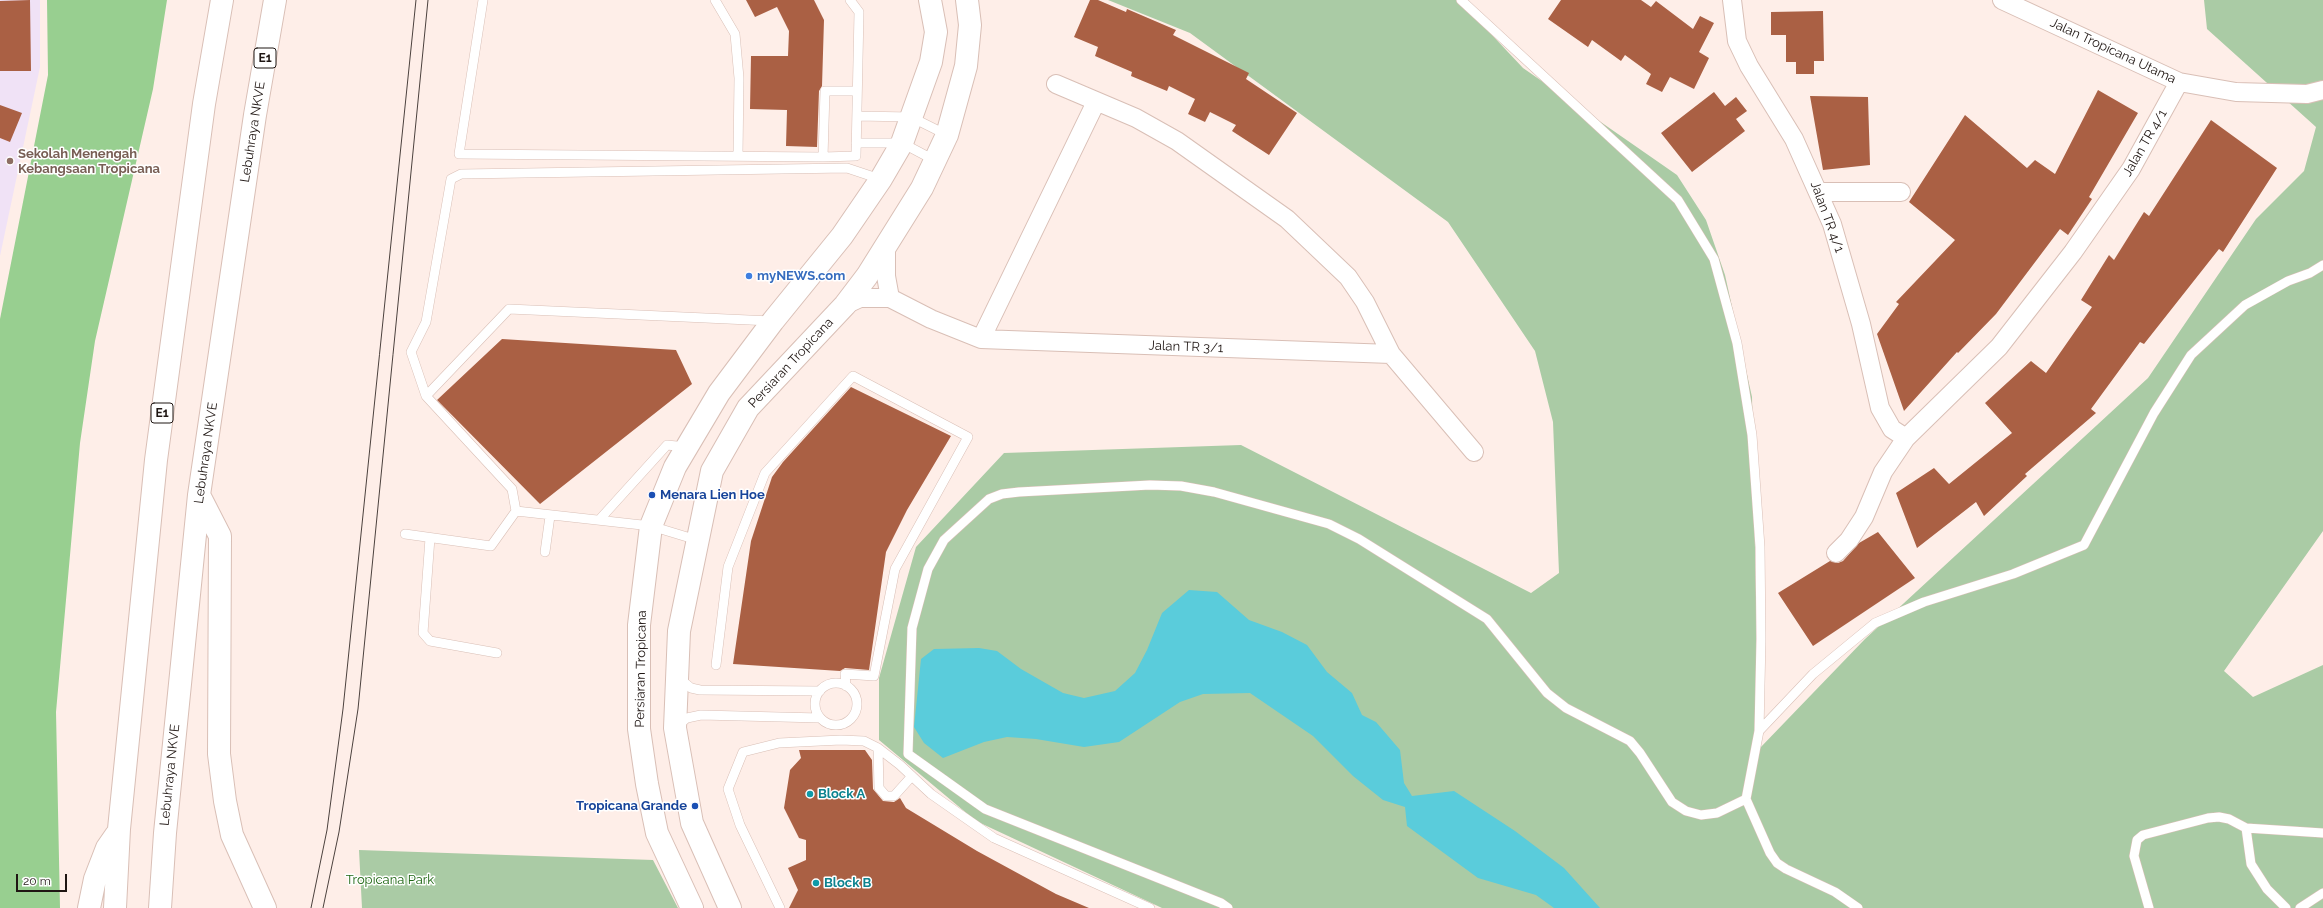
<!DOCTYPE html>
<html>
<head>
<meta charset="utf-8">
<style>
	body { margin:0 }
	#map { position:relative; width:2323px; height:908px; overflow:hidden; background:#feeee8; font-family:Raleway,sans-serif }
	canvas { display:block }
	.scale { position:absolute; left:16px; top:874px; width:51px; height:18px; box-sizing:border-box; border:2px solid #1f1613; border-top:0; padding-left:5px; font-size:12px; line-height:14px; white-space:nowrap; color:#1f1613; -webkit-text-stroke:3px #fff; paint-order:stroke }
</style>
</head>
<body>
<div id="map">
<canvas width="2323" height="908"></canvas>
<div class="scale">20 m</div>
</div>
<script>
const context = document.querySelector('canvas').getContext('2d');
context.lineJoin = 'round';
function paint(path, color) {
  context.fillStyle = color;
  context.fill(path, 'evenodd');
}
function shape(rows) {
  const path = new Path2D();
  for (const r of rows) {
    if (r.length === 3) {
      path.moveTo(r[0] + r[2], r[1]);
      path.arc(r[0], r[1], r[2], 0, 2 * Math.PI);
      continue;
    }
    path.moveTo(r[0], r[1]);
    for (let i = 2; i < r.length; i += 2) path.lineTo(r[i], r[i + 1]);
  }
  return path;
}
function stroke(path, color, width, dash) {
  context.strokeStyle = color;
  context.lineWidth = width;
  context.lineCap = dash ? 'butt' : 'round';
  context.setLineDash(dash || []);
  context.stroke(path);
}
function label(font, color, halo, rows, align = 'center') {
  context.font = font + ' Raleway,sans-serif';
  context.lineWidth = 3;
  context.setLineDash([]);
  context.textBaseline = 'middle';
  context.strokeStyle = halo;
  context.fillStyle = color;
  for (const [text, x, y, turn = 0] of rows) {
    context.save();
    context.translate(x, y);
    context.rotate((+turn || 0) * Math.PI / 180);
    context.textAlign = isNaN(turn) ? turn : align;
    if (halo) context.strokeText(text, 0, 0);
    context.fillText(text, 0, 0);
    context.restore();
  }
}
const education = shape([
	[0,0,40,0,40,67,0,256]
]);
const green = shape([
	[1108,0,1459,0,1523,68,1677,175,1706,220,1725,275,1752,397,1759,749,1865,639,2148,378,2256,219,2304,171,2316,127,2207,29,2204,0,2323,0,2323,531,2224,671,2253,697,2323,665,2323,908,1162,908,976,821,879,740,879,678,916,547,1004,453,1241,445,1531,593,1559,573,1553,422,1535,351,1448,222,1190,33],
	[359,850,653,860,678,908,362,908]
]);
const forest = shape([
	[47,0,167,0,153,89,95,341,80,443,56,712,60,908,0,908,0,319,48,75]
]);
const water = shape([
	[1189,590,1217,592,1249,620,1282,632,1307,645,1327,672,1352,693,1362,715,1376,722,1400,750,1404,783,1412,796,1454,791,1515,831,1564,868,1600,908,1554,908,1536,895,1478,878,1407,826,1405,807,1383,800,1353,776,1313,736,1250,693,1203,694,1180,702,1119,742,1084,747,1036,739,1007,737,984,742,943,758,924,743,914,727,921,659,934,649,979,648,997,651,1021,669,1063,693,1084,698,1115,691,1135,673,1147,650,1162,613]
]);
const building = shape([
	[30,0,31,71,0,71,0,1],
	[746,0,814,0,824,20,822,86,819,91,817,147,786,146,787,110,750,109,751,56,788,56,789,31,777,7,755,17],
	[1090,0,1098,0,1126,12,1127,9,1176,30,1173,35,1249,73,1246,79,1297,113,1269,155,1232,131,1236,125,1210,112,1205,122,1188,114,1195,99,1169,86,1167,91,1131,76,1132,72,1095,56,1098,47,1074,37],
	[1561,0,1641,0,1651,7,1656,1,1693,29,1700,16,1714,23,1699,52,1709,58,1694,89,1670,77,1662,92,1646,84,1651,74,1625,55,1621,61,1592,40,1588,47,1548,19],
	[1823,11,1824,61,1814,61,1814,74,1796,74,1796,62,1786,62,1786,35,1771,35,1771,12],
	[2098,90,2138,113,2089,197,2092,199,2068,235,2060,229,1996,314,1958,353,1957,352,1904,411,1877,334,1899,304,1896,302,1955,240,1909,202,1965,115,2027,168,2035,160,2055,174],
	[1714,92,1725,106,1736,97,1747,111,1736,119,1745,131,1692,172,1661,133],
	[1810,96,1868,97,1870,165,1823,170],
	[0,105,22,113,10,142,0,138],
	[2211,120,2277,168,2223,252,2219,249,2144,344,2140,342,2091,409,2096,413,2025,474,2027,476,1984,516,1976,502,1917,548,1896,493,1934,468,1949,484,2012,433,1985,403,2031,361,2046,373,2092,307,2081,300,2109,255,2114,260,2144,212,2149,216],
	[502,339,676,350,692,384,540,504,437,400],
	[851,387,951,436,907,510,886,552,869,670,845,668,840,671,733,664,751,541,772,477,783,462],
	[1878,532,1915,578,1813,646,1778,593,1830,561,1838,563,1843,561,1859,543],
	[799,750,865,750,872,760,873,789,883,801,894,802,900,798,906,808,977,851,1056,894,1089,908,789,908,798,890,788,868,806,860,806,840,799,838,784,808,790,770,801,758]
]);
const lane = shape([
	[483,0,459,154,823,157,856,156,859,12,850,0],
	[715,0,735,34,739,78,738,156],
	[857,116,911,117,947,135],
	[856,143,902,143,936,161],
	[823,157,825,91,857,91],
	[426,396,509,309,771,321],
	[516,511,512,489,426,396,411,352,426,322,451,179,461,174,847,168,880,179],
	[600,519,667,445,686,447],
	[405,534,491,546,516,511,651,526,697,540],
	[430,538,423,633,430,641,497,653],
	[545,552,550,516],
	[716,665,728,567,765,473,853,376,968,437,895,569,874,676,845,674,846,686],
	[679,678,691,688,700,690,820,691],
	[836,704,21],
	[677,726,687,718,701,715,820,718],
	[1759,731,1813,674,1875,623,1924,602,2013,574,2084,545,2154,413,2191,355,2245,305,2288,281,2310,273,2323,265],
	[878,748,879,788,886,796,894,796,912,776],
	[1746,799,1770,853,1777,863,1786,869,1835,892,1858,908],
	[2246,828,2251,864,2267,889,2286,908],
	[780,908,740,825,728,789,743,752,779,743,841,740,864,741,878,748,900,765,931,794,994,838,1150,908],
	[1228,908,1221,903,985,809,908,754,912,628,928,569,944,540,989,499,1002,494,1019,492,1150,485,1181,486,1214,492,1329,524,1359,539,1487,619,1547,693,1566,708,1630,741,1640,753,1672,802,1686,811,1701,815,1717,813,1746,799,1759,731,1761,639,1760,547,1752,435,1737,343,1714,259,1678,200,1461,0],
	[2149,908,2134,856,2137,840,2143,835,2208,818,2219,817,2229,819,2246,828,2323,833],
	[2300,908,2323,893]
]);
const street = shape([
	[1732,0,1737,41,1749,66,1794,139,1832,224,1861,324,1880,408,1892,429,1906,438,1999,347,2073,252,2131,169,2179,82],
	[2002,0,2179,82,2236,92,2307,94,2323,90],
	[1056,84,1136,118,1177,141,1287,219,1348,277,1365,302,1391,354,1474,452],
	[1820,192,1901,192],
	[886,243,886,276,890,298],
	[845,305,860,298,890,298,931,319,981,339,1391,354],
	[981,339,1096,102],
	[1836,553,1849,540,1864,517,1883,472,1906,438]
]);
const secondary = shape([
	[692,908,657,833,647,784,639,729,639,625,651,526,675,467,719,393,773,321,842,236,881,179,902,143,931,62,936,32,930,0],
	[730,908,692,823,675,728,679,631,712,471,748,408,845,305,867,276,922,188,947,135,966,66,970,25,967,0]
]);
const highway = shape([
	[199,495,220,536,219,754,225,801,232,835,265,908],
	[89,908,95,879,107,848,116,835],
	[115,908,119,829,156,460,204,104,222,0],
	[160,908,165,833,199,495,255,115,275,0]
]);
const tram = shape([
	[311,908,327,830,343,709,416,0],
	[323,908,339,832,358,709,428,0]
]);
const markers = [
	[10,161,4,"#8d6e63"],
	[749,276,4,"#3f7fe0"],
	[652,495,4,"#1a4fb4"],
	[810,794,4,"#0f9aa8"],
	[695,806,4,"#1a4fb4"],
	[816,883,4,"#0f9aa8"]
];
const shields = [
	[265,58,22],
	[162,413,22]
];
const shieldNames = [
	["E1",265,58],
	["E1",162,413]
];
const streetNames = [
	["Jalan Tropicana Utama",2113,51,25],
	["Lebuhraya NKVE",253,132,-81],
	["Jalan TR 4/1",2145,143,-60],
	["Jalan TR 4/1",1827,217,70],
	["Jalan TR 3/1",1186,347,2],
	["Persiaran Tropicana",791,363,-47],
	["Lebuhraya NKVE",206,453,-82],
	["Persiaran Tropicana",641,669,-89],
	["Lebuhraya NKVE",170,775,-84]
];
const educationNames = [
	["Sekolah Menengah",18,154],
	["Kebangsaan Tropicana",18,169]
];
const shopNames = [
	["myNEWS.com",757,276]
];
const transitNames = [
	["Menara Lien Hoe",660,495],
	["Tropicana Grande",687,806,"right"]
];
const cultureNames = [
	["Block A",818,794],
	["Block B",824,883]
];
const parkNames = [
	["Tropicana Park",390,880]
];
paint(education, '#f0e2f6');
paint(green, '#aacba5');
paint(forest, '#98cf90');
paint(water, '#5accdb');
paint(building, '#aa6044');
stroke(lane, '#d9bfb6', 10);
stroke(street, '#d9bfb6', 20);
stroke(secondary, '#d9bfb6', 24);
stroke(highway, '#d9bfb6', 24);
stroke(lane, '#fff', 9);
stroke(street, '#fff', 18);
stroke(secondary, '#fff', 22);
stroke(highway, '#fff', 22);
stroke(tram, '#4b413d', 1);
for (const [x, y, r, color] of markers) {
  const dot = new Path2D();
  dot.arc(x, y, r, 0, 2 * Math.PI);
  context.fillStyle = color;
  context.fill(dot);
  stroke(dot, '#fff', 1.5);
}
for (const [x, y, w] of shields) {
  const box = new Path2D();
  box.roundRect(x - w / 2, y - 10, w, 20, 3);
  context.fillStyle = '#fff';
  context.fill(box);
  stroke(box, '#1f1613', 1);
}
label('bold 12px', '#1f1613', null, shieldNames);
label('13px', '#1f1613', '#fff', streetNames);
label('bold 13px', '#785e54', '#fff', educationNames, 'left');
label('bold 13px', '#366cbe', '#fff', shopNames, 'left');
label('bold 13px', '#164399', '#fff', transitNames, 'left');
label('bold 13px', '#0d838f', '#fff', cultureNames, 'left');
label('13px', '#1f6714', '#fff', parkNames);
</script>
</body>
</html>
